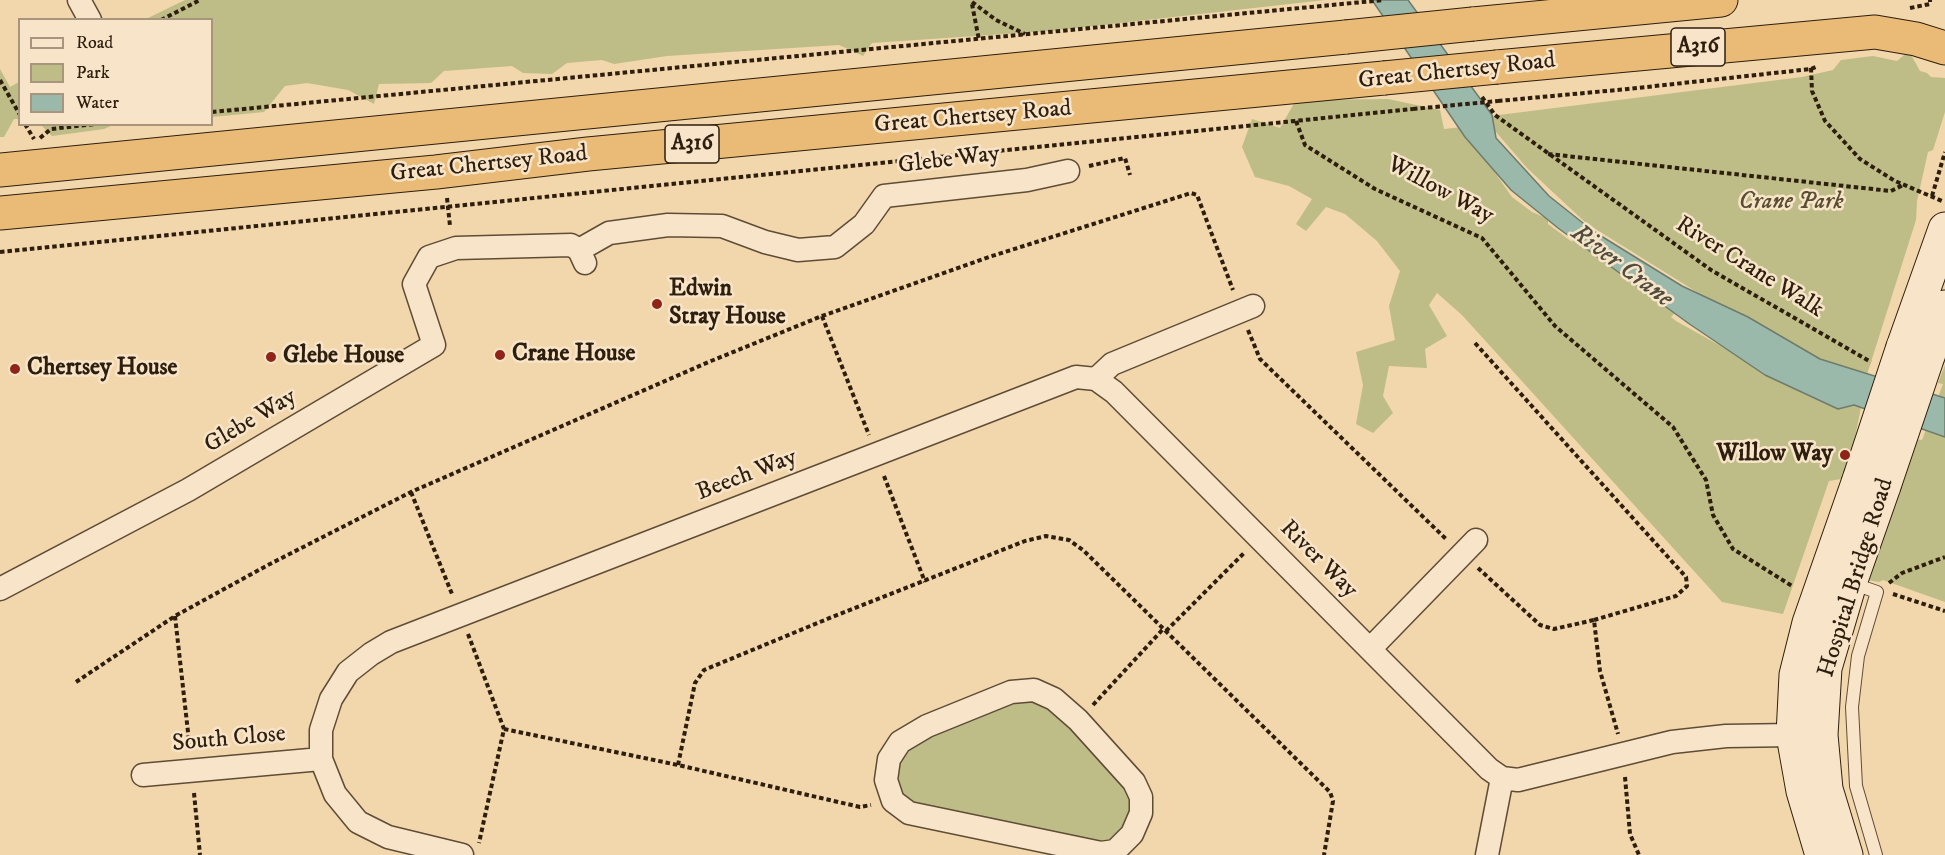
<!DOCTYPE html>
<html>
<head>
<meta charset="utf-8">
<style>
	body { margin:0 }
	#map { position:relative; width:1945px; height:855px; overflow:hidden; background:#f2d6ac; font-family:"IM FELL DW Pica",serif }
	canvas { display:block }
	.legend { position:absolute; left:18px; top:18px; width:195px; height:108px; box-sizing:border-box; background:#f7e4c9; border:2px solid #a7957e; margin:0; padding:8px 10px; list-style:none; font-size:18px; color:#2e1e0e }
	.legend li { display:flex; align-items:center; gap:12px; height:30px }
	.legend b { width:30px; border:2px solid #a7957e }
</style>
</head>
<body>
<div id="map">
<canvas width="1945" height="855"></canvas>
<ul class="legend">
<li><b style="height:8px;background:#f7e4c9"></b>Road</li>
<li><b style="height:16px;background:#bebd87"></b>Park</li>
<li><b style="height:16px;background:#9bb9aa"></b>Water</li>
</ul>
</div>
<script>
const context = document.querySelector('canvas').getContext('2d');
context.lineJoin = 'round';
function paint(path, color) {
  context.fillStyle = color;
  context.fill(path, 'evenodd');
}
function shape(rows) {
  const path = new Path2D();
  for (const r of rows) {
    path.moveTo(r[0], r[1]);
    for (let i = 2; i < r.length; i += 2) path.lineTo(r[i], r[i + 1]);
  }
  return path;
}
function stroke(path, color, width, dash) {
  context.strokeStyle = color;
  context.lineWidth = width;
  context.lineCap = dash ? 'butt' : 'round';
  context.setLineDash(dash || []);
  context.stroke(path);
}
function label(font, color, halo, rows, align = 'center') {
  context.font = font + ' "IM FELL DW Pica",serif';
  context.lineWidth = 5;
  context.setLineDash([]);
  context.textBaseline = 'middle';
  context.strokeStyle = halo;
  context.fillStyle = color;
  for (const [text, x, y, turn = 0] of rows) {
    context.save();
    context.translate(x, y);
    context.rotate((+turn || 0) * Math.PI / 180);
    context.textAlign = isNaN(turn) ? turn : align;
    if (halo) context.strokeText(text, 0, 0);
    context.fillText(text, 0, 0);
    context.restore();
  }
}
const green = shape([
	[185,0,1325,0,1049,31,872,43,863,56,839,45,667,56,614,64,602,60,567,63,552,74,523,73,512,66,444,71,431,83,379,84,374,104,348,90,307,83,285,86,264,112,212,117,212,20,146,19],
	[1909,51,1920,71,1927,73,1931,77,1945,78,1945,112,1933,150,1928,152,1917,201,1916,220,1864,384,1716,304,1586,223,1527,168,1483,117,1802,77,1833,70,1841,60,1873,56,1897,61],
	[0,69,10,87,19,82,19,119,14,119,4,137,0,137],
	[1388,99,1440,110,1444,129,1463,127,1512,197,1532,212,1548,219,1548,224,1572,242,1573,235,1685,302,1671,317,1676,321,1789,384,1861,407,1847,478,1829,481,1783,614,1722,602,1462,315,1437,293,1429,305,1447,336,1425,349,1427,368,1389,366,1383,396,1393,413,1373,433,1356,424,1363,385,1356,352,1395,340,1389,306,1400,271,1377,241,1345,214,1326,207,1306,231,1296,224,1312,199,1289,186,1255,177,1242,147,1252,119,1280,128,1296,100],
	[41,125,113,125,104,129,52,136],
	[1945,365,1945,602,1883,580,1879,582,1867,580,1914,439,1922,440,1943,384,1938,383],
	[1034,690,1141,797,1115,851,909,813,889,759,900,742]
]);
const water = shape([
	[1372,0,1408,0,1492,115,1496,138,1549,196,1593,231,1682,286,1748,317,1820,359,1945,398,1945,437,1854,405,1838,409,1765,375,1688,323,1558,228,1511,190,1465,137,1372,0]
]);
const path = shape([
	[972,2,996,20,1025,34],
	[972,4,979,40],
	[1910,8,1930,4,1930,0],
	[161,20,200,0],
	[1811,68,1812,91,1825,121,1860,159,1895,181,1942,201],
	[0,80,20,115],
	[1482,97,1495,115,1711,270,1871,362],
	[1498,101,1628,89,1811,69,1816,67],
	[212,112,1384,0],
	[1296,121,1305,145,1375,189,1482,238,1555,326,1673,427,1706,480,1713,515,1733,549,1792,586],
	[25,124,34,139],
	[40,138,51,129,95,124],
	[1548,154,1891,191,1903,185],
	[1089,166,1125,158,1130,175],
	[1932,196,1945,152],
	[447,198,450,226],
	[0,252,1413,109],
	[822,316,869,435],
	[1248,330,1260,359,1446,539],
	[1475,343,1686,577,1687,586,1676,596,1594,620],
	[884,476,925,582],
	[411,492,452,594],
	[1478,568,1540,625,1554,629,1594,620,1600,671,1618,734],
	[1889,583,1902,573,1945,557],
	[1893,594,1945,611],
	[175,616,190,750],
	[1166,631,1244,553],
	[468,634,504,729,479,843],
	[76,682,175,616,268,565,411,492,711,361,822,316,989,257,1191,193,1197,195,1233,290],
	[1093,705,1164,628],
	[504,729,678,765,860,807,871,805],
	[678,765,695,683,704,670,832,617,1025,541,1046,536,1069,540,1083,550,1330,792,1333,801,1324,855],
	[1625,777,1630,834,1639,855],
	[194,793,200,855]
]);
const lane = shape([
	[1851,583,1877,592,1858,656,1852,707,1856,786,1876,855]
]);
const street = shape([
	[79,0,90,20],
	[579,250,609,233,668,225,722,226,765,242,798,250,835,247,864,224,884,196,1027,180,1068,171],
	[1096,379,1114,392,1489,769,1502,778,1518,780,1672,742,1726,736,1793,735],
	[0,589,188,490,434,345,414,284,429,257,456,248,571,245,579,250,585,263],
	[1370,649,1476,540],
	[1034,690,1054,699,1078,720,1134,782,1141,797,1141,813,1132,834,1115,851,1101,853,909,813,893,801,886,780,889,759,900,742,927,726,1011,692,1034,690],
	[143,775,321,759],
	[462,855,388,837,358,822,335,794,321,759,321,730,331,699,348,672,371,654,391,642,1076,377,1096,379,1112,364,1253,306],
	[1487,855,1502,778]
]);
const secondary = shape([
	[1903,347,1945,229],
	[1928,356,1945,307],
	[1822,855,1803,791,1793,735,1796,675,1809,623,1860,477],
	[1846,855,1826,789,1821,735,1825,668,1850,583,1884,486]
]);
const highway = shape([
	[1473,24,1721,0],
	[1497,67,1875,32,1916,39,1945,48],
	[0,170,1346,37],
	[0,213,436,172,588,154,1384,78]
]);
const pathBridge = shape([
	[1413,109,1498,101]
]);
const secondaryBridge = shape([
	[1860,477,1903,347],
	[1884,486,1928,356]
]);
const highwayBridge = shape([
	[1346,37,1473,24],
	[1384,78,1497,67]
]);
const markers = [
	[657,304,6,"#8f2418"],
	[500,355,6,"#8f2418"],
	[271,357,6,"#8f2418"],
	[15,369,6,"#8f2418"],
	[1845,455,6,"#8f2418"]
];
const shields = [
	[1698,47,54],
	[692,144,54]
];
const shieldNames = [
	["A316",1698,47],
	["A316",692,144]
];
const streetNames = [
	["Great Chertsey Road",1457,72,-6],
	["Great Chertsey Road",973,118,-5],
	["Glebe Way",949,161,-7],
	["Great Chertsey Road",489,165,-6],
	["Willow Way",1440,191,28],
	["River Crane Walk",1749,268,32],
	["Glebe Way",251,422,-31],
	["Beech Way",747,476,-21],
	["River Way",1318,560,45],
	["Hospital Bridge Road",1857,578,-73],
	["South Close",229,740,-5]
];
const parkNames = [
	["Crane Park",1791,203]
];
const poiNames = [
	["Edwin",669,290],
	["Stray House",669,318],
	["Crane House",512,355],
	["Glebe House",283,357],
	["Chertsey House",27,369],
	["Willow Way",1833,455,"right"]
];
const waterNames = [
	["River Crane",1621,267,37]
];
paint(green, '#bebd87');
paint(water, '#9bb9aa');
stroke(water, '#6f7b6c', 1.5);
stroke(lane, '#5f4c36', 14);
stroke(street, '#5f4c36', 25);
stroke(secondary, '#2e1e0e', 35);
stroke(highway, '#2e1e0e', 35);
stroke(path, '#2e1e0e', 4, [4.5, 3]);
stroke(lane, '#f7e4c9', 12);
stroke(street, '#f7e4c9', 22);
stroke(secondary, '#f7e4c9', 33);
stroke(highway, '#e9bb76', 33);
stroke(secondaryBridge, '#2e1e0e', 35, []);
stroke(highwayBridge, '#2e1e0e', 35, []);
stroke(pathBridge, '#2e1e0e', 4, [4.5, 3]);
stroke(secondaryBridge, '#f7e4c9', 33);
stroke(highwayBridge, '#e9bb76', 33);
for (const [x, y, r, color] of markers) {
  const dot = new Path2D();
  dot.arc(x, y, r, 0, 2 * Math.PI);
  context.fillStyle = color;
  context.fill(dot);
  stroke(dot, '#f7e4c9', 2);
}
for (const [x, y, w] of shields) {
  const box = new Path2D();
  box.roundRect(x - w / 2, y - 19, w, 38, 4.5);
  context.fillStyle = '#f7e4c9';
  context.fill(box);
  stroke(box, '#2e1e0e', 1.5);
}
label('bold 22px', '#2e1e0e', null, shieldNames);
label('24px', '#2e1e0e', '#f7e4c9', streetNames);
label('italic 24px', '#594e32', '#f7e4c9', parkNames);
label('bold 24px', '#2e1e0e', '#f7e4c9', poiNames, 'left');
label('italic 26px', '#4f4c3d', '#f7e4c9', waterNames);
</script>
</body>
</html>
